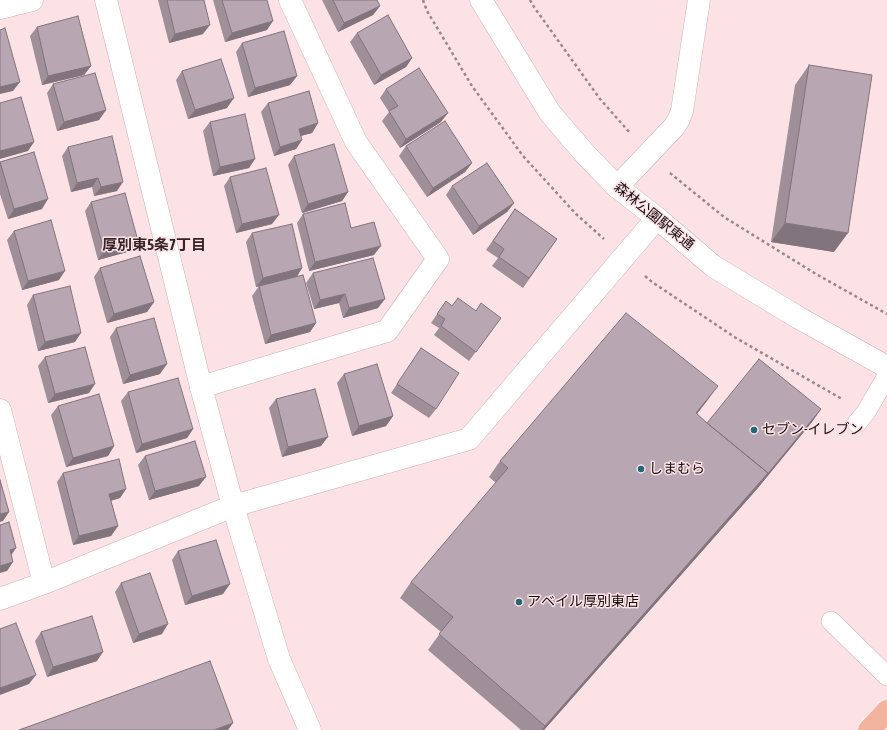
<!DOCTYPE html>
<html>
<head>
<meta charset="utf-8">
<style>
	body { margin:0 }
	canvas { display:block; background:#fce2e5 }
</style>
</head>
<body>
<canvas width="887" height="730"></canvas>
<script>
const context = document.querySelector('canvas').getContext('2d');
context.lineJoin = 'round';
function shape(rows) {
  const path = new Path2D();
  for (const r of rows) {
    path.moveTo(r[0], r[1]);
    for (let i = 2; i < r.length; i += 2) path.lineTo(r[i], r[i + 1]);
  }
  return path;
}
function stroke(path, color, width, dash) {
  context.strokeStyle = color;
  context.lineWidth = width;
  context.lineCap = dash ? 'butt' : 'round';
  context.setLineDash(dash || []);
  context.stroke(path);
}
function paint(path, color) {
  context.fillStyle = color;
  context.fill(path, 'evenodd');
}
function label(font, color, halo, rows, align = 'center') {
  context.font = font + ' "Asap Condensed","Noto Sans JP",sans-serif';
  context.lineWidth = 3;
  context.setLineDash([]);
  context.textBaseline = 'middle';
  context.strokeStyle = halo;
  context.fillStyle = color;
  for (const [text, x, y, turn = 0] of rows) {
    context.save();
    context.translate(x, y);
    context.rotate((+turn || 0) * Math.PI / 180);
    context.textAlign = isNaN(turn) ? turn : align;
    if (halo) context.strokeText(text, 0, 0);
    context.fillText(text, 0, 0);
    context.restore();
  }
}
const path = shape([
	[423,0,427,11,472,86,523,156,576,214,604,239],
	[530,0,534,7,600,99,630,133],
	[670,173,724,217,816,274,887,314],
	[645,276,652,282,736,338,842,399]
]);
const service = shape([
	[857,423,866,412,887,376],
	[831,621,887,676]
]);
const minor = shape([
	[0,8,32,0],
	[617,187,674,127,679,119,682,111,699,0],
	[201,387,387,331,438,259,356,142,290,0],
	[0,410,44,583],
	[0,599,44,583,233,506,469,439,657,218]
]);
const tertiary = shape([
	[106,0,201,387,233,506,279,659,310,730],
	[481,0,550,113,586,155,617,187,657,218,713,266,799,318,887,367]
]);
const trunk = shape([
	[869,730,887,711]
]);
const wall = shape([
	[158,0,204,0,203,34,169,43],
	[213,0,267,0,267,30,225,42],
	[322,0,377,0,380,6,373,15,338,32],
	[37,27,91,66,84,75,42,85,30,36],
	[357,33,412,58,406,67,374,85,350,42],
	[242,43,297,76,290,85,248,97,236,52],
	[809,65,834,252,771,242,795,85],
	[182,71,227,108,188,119,176,80],
	[53,84,106,110,99,120,57,131,47,93],
	[386,89,441,122,400,148,382,121,389,112,380,98],
	[268,103,318,123,312,133,301,136,302,140,296,149,274,156,261,112],
	[210,122,255,159,249,168,213,176,203,131],
	[406,146,472,163,465,172,427,197,399,156],
	[68,147,117,191,94,196,92,187,71,192,62,156],
	[294,156,348,192,342,201,302,213,288,165],
	[0,162,42,209,8,219,0,194],
	[230,177,272,224,236,233,224,186],
	[452,186,514,203,507,212,473,235,446,195],
	[91,202,131,251,98,260,85,211],
	[515,209,557,239,523,288,492,266,498,258,486,250],
	[303,214,351,228,374,255,309,271,297,223],
	[14,231,59,280,22,290,7,240],
	[252,233,302,268,297,276,316,323,310,332,265,344,252,296,259,286,256,287,246,242],
	[100,268,154,302,147,312,107,323,94,277],
	[313,273,378,308,343,318,339,303,314,309,306,283],
	[33,295,75,342,38,351,27,305],
	[446,301,452,306,501,318,469,361,434,335,439,328,431,323],
	[116,328,160,374,123,384,110,337],
	[45,357,89,393,48,403,38,366],
	[415,357,436,409,429,418,391,393],
	[344,374,393,416,386,426,352,436,337,383],
	[128,392,193,429,187,438,136,453,121,401],
	[276,399,321,446,282,457,269,408],
	[707,401,697,414,707,423,821,409,812,422,757,489,544,730,521,730,428,650,441,632,400,598,411,582,496,483,489,477,500,461],
	[58,406,114,446,108,456,66,467,51,415],
	[145,456,199,486,149,500,138,465],
	[63,473,126,489,120,498,111,501,118,526,111,536,73,545,57,482],
	[178,551,223,594,185,605,172,560],
	[121,583,162,634,133,643,115,592],
	[41,632,97,661,47,677,35,641]
]);
const shadedWall = shape([
	[380,6,373,15,338,32,344,23],
	[273,21,267,30,225,42,232,33],
	[210,25,203,34,169,43,175,34],
	[412,58,406,67,374,85,381,75],
	[91,66,84,75,42,85,48,76],
	[297,76,290,85,248,97,255,88],
	[20,82,13,91,0,94,0,87],
	[234,98,227,108,188,119,195,110],
	[106,110,99,120,57,131,64,122],
	[448,113,441,122,400,148,406,139],
	[318,123,312,133,292,138,299,129],
	[302,140,296,149,274,156,280,147],
	[34,142,28,151,0,159,0,151],
	[255,159,249,168,213,176,220,167],
	[472,163,465,172,427,197,433,188],
	[98,178,92,187,71,192,77,183],
	[123,182,117,191,94,196,101,187],
	[348,192,342,201,302,213,308,204],
	[48,199,42,209,8,219,14,209],
	[514,203,507,212,473,235,479,226],
	[279,215,272,224,236,233,242,224],
	[785,223,848,233,834,252,771,242],
	[138,241,131,251,98,260,104,251],
	[381,246,374,255,309,271,315,262],
	[302,268,296,278,256,287,263,278],
	[65,271,59,280,22,290,28,281],
	[345,294,339,303,314,309,320,300],
	[385,299,378,308,343,318,349,308],
	[154,302,147,312,107,323,114,314],
	[316,323,310,332,265,344,271,335],
	[81,333,75,342,38,351,45,342],
	[167,364,160,374,123,384,130,375],
	[95,384,89,393,48,403,55,394],
	[718,386,707,401,685,428,696,413],
	[821,409,812,422,757,489,544,730,542,730,545,726],
	[393,416,386,426,352,436,359,426],
	[193,429,187,438,136,453,142,444],
	[328,437,321,446,282,457,288,447],
	[114,446,108,456,66,467,73,458],
	[206,477,199,486,149,500,155,491],
	[126,489,120,498,102,503,109,494],
	[9,512,3,521,0,522,0,514],
	[118,526,111,536,73,545,79,536],
	[16,548,10,557,10,550],
	[13,562,7,571,0,573,0,566],
	[230,584,223,594,185,605,192,596],
	[168,624,162,634,133,643,139,634],
	[103,652,97,661,47,677,53,667],
	[36,675,29,684,0,695,0,688],
	[233,723,228,730,214,730]
]);
const building = shape([
	[167,0,204,0,210,25,175,34,167,0],
	[222,0,267,0,273,21,232,33,222,0],
	[333,0,377,0,380,6,344,23,333,0],
	[388,15,412,58,381,75,357,33,388,15],
	[78,16,91,66,48,76,37,27,78,16],
	[5,28,20,82,0,87,0,30,5,28],
	[284,31,297,76,255,88,242,43,284,31],
	[221,59,234,98,195,110,182,71,221,59],
	[809,65,872,75,848,233,785,223,809,65],
	[419,68,448,113,406,139,389,111,398,106,386,89,419,68],
	[95,73,106,110,64,122,53,84,95,73],
	[309,91,318,123,299,129,302,140,280,147,268,103,309,91],
	[21,97,34,142,0,151,0,103,21,97],
	[245,114,255,159,220,167,210,122,245,114],
	[445,121,472,163,433,188,406,146,445,121],
	[112,136,123,182,101,187,98,178,77,183,68,147,112,136],
	[334,144,348,192,308,204,294,156,334,144],
	[34,152,48,199,14,209,0,162,34,152],
	[487,163,514,203,479,226,452,186,487,163],
	[266,168,279,215,242,224,230,177,266,168],
	[125,193,138,241,104,251,91,202,125,193],
	[345,203,351,228,374,222,381,246,315,262,303,214,345,203],
	[515,209,557,239,529,278,499,257,504,249,493,241,515,209],
	[51,220,65,271,28,281,14,231,51,220],
	[292,224,302,268,263,278,252,233,292,224],
	[140,256,154,302,114,314,100,268,140,256],
	[373,258,385,299,349,308,345,294,320,300,313,273,373,258],
	[303,275,316,323,271,335,259,286,303,275],
	[70,286,81,333,45,342,33,295,70,286],
	[458,298,476,311,481,303,501,318,476,352,441,326,445,319,437,314,446,301,452,306,458,298],
	[626,313,718,386,696,413,707,423,768,473,545,726,439,634,453,617,411,582,508,468,500,461,626,313],
	[154,318,167,364,130,375,116,328,154,318],
	[85,347,95,384,55,394,45,357,85,347],
	[421,348,459,373,436,409,397,384,421,348],
	[759,359,821,409,766,476,768,473,707,423,759,359],
	[377,364,393,416,359,426,344,374,377,364],
	[178,378,193,429,142,444,128,392,178,378],
	[315,389,328,437,288,447,276,399,315,389],
	[99,394,114,446,73,458,58,406,99,394],
	[195,441,206,477,155,491,145,456,195,441],
	[119,459,126,489,109,494,118,526,79,536,63,473,119,459],
	[0,480,9,512,0,514,0,480],
	[9,522,16,548,10,550,13,562,0,566,0,525,9,522],
	[216,540,230,584,192,596,178,551,216,540],
	[150,573,168,624,139,634,121,583,150,573],
	[92,616,103,652,53,667,41,632,92,616],
	[16,623,36,675,0,688,0,629,16,623],
	[210,661,233,723,214,730,19,730,210,661]
]);
const markers = [
	[754,430,4,"#206975"],
	[641,469,4,"#206975"],
	[519,602,4,"#206975"]
];
const streetNames = [
	["森林公園駅東通",654,216,39]
];
const poiNames = [
	["セブン-イレブン",762,430],
	["しまむら",649,469],
	["アベイル厚別東店",527,602]
];
const neighbourhoodNames = [
	["厚別東5条7丁目",154,245]
];
stroke(service, '#cab2b5', 20);
stroke(minor, '#cab2b5', 23);
stroke(tertiary, '#cab2b5', 23);
stroke(trunk, '#fff', 23);
stroke(path, '#998789', 2.5, [3, 3]);
stroke(service, '#fff', 19);
stroke(minor, '#fff', 22);
stroke(tertiary, '#fff', 22);
stroke(trunk, '#f2b49f', 22);
paint(wall, '#9e8f99');
paint(shadedWall, '#81747d');
paint(building, '#b8a6b2');
stroke(building, '#81747d', 1);
for (const [x, y, r, color] of markers) {
  const dot = new Path2D();
  dot.arc(x, y, r, 0, 2 * Math.PI);
  context.fillStyle = color;
  context.fill(dot);
  stroke(dot, '#fce2e5', 1.5);
}
label('14px', '#130b0c', '#fce2e5', streetNames);
label('14px', '#130b0c', '#fce2e5', poiNames, 'left');
label('bold 15px', '#362427', '#fce2e5', neighbourhoodNames);
</script>
</body>
</html>
